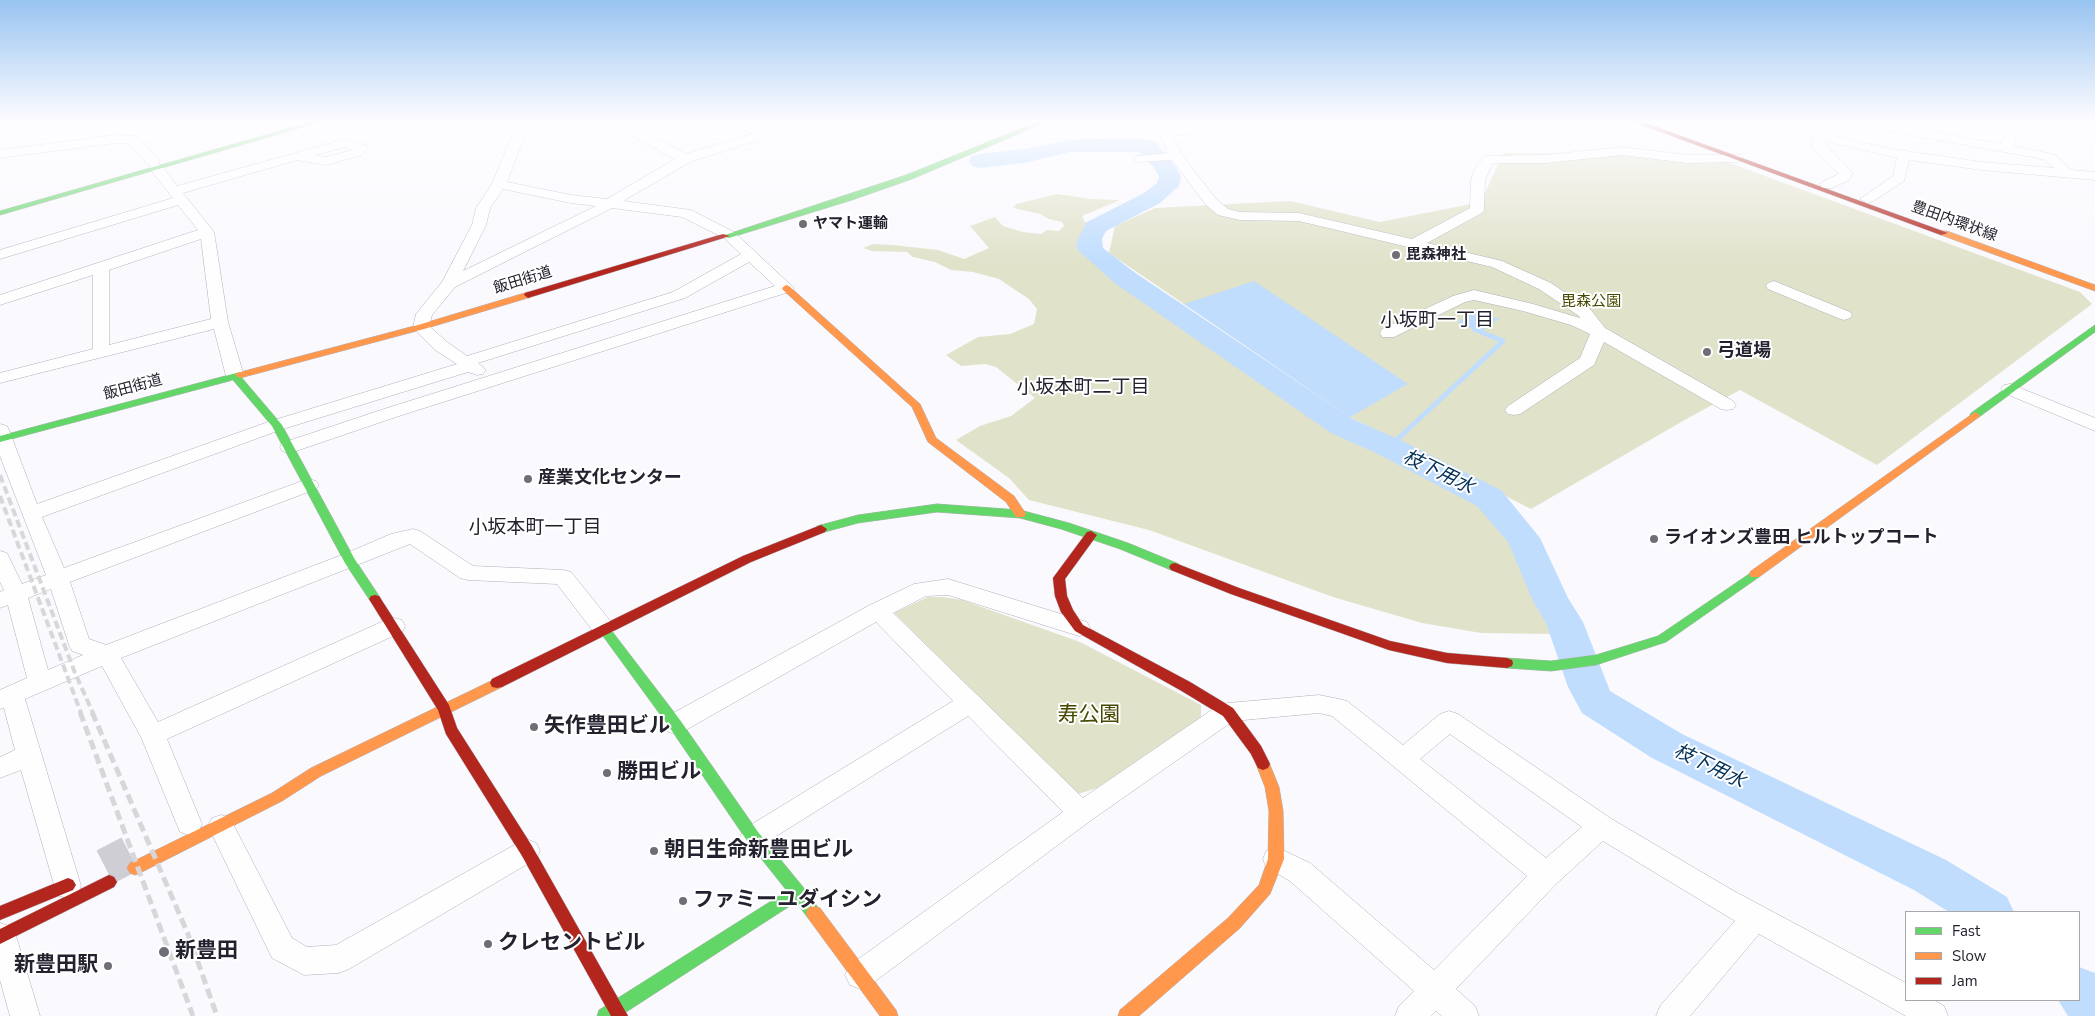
<!DOCTYPE html>
<html>
<head>
<meta charset="utf-8">
<style>
	body { margin:0 }
	#map { position:relative; width:2095px; height:1016px; overflow:hidden; background:#faf9fe; font-family:"Nunito Sans",sans-serif }
	canvas { display:block }
	.legend { position:absolute; left:1905px; top:911px; width:175px; height:90px; box-sizing:border-box; background:#fff; border:1px solid #a8a7ac; margin:0; padding:6px 9px; list-style:none; font-size:15px; color:#25222f }
	.legend li { display:flex; align-items:center; gap:10px; height:25px }
	.legend b { width:25px; border:1px solid #a8a7ac }
</style>
</head>
<body>
<div id="map">
<canvas width="2095" height="1016"></canvas>
<ul class="legend">
<li><b style="height:6px;background:#63d668"></b>Fast</li>
<li><b style="height:6px;background:#ff974d"></b>Slow</li>
<li><b style="height:6px;background:#b3261e"></b>Jam</li>
</ul>
</div>
<script>
const context = document.querySelector('canvas').getContext('2d');
context.lineJoin = 'round';
function paint(path, color) {
  context.fillStyle = color;
  context.fill(path, 'evenodd');
}
function shape(rows) {
  const path = new Path2D();
  for (const r of rows) {
    path.moveTo(r[0], r[1]);
    for (let i = 2; i < r.length; i += 2) path.lineTo(r[i], r[i + 1]);
  }
  return path;
}
function stroke(path, color, width, dash) {
  context.strokeStyle = color;
  context.lineWidth = width;
  context.lineCap = dash ? 'butt' : 'round';
  context.setLineDash(dash || []);
  context.stroke(path);
}
function label(font, color, halo, rows, align = 'center') {
  context.font = font + ' "Nunito Sans","Noto Sans JP",sans-serif';
  context.lineWidth = 4;
  context.setLineDash([]);
  context.textBaseline = 'middle';
  context.strokeStyle = halo;
  context.fillStyle = color;
  for (const [text, x, y, turn = 0] of rows) {
    context.save();
    context.translate(x, y);
    context.rotate((+turn || 0) * Math.PI / 180);
    context.textAlign = isNaN(turn) ? turn : align;
    if (halo) context.strokeText(text, 0, 0);
    context.fillText(text, 0, 0);
    context.restore();
  }
}
const green = shape([
	[1503,153,1619,154,1693,162,1727,162,2080,292,2092,304,1877,465,1740,390,1688,418,1531,509,1350,417,1109,253,1115,226,1155,208,1290,201,1380,222,1481,202],
	[1057,194,1091,199,1120,200,1082,216,1084,221,1091,224,1085,239,1084,247,1088,256,1121,280,1334,430,1482,502,1512,538,1537,595,1555,624,1555,634,1481,633,1422,623,1333,597,1149,530,1029,500,1009,478,956,440,980,426,1011,416,1035,398,996,367,985,364,961,366,946,355,978,337,1010,334,1034,324,1037,309,1029,299,999,279,973,272,951,270,935,262,913,257,907,252,872,251,863,248,873,244,893,245,938,250,964,259,989,248,970,226,995,217,1003,226,1023,232,1041,234,1047,230,1059,231,1064,226,1062,222,1049,219,1040,214,1013,208,1016,204],
	[928,597,943,597,962,600,1080,642,1201,705,1201,717,1097,788,1078,794,894,613]
]);
const water = shape([
	[1254,281,1408,384,1350,417,1184,304],
	[1477,309,1499,319,1480,332,1457,322]
]);
const stream = shape([
	[1389,447,1503,341,1474,329]
]);
const river = shape([
	[1129,138,1154,141,1176,167,1181,177,1179,186,1160,203,1106,231,1102,239,1103,248,1134,272,1353,419,1400,440,1501,490,1540,538,1568,598,1583,622,1610,691,1682,734,1946,860,2007,897,2014,912,1949,912,1914,890,1652,758,1582,713,1568,687,1546,623,1533,601,1508,542,1477,506,1378,454,1331,433,1116,284,1080,252,1076,247,1078,239,1087,222,1144,193,1157,183,1159,177,1155,169,1139,152,1070,152,1024,163,980,168,972,166,969,161,972,156,980,154,1024,149,1070,140,1129,138],
	[2079,967,2095,973,2095,1016,2068,1016,2058,1000,2079,1000,2079,967]
]);
const secondaryTunnel = shape([
	[105,867,130,854]
]);
const street = shape([
	[518,121,530,121,507,182,571,195,607,199,675,159,610,124,608,121,623,121,686,154,754,133,734,129,732,126,733,121,745,121,745,123,766,127,789,121,809,121,807,124,770,134,761,139,690,162,623,201,691,210,734,232,794,288,792,291,396,417,296,451,289,453,282,451,280,447,282,443,384,409,775,286,749,262,685,298,478,363,486,370,483,374,477,375,468,372,283,429,42,517,64,568,302,481,309,479,316,481,319,485,316,489,70,582,89,639,106,645,342,555,391,534,413,529,420,531,473,566,563,570,571,572,612,623,615,629,612,635,604,637,596,635,557,584,468,580,460,578,410,544,121,658,158,722,386,620,394,618,402,620,405,626,402,632,167,739,202,824,198,832,189,835,180,832,141,737,102,666,25,699,81,886,77,895,67,898,57,895,21,770,0,778,0,757,15,750,4,708,0,709,0,690,27,678,8,605,0,608,0,592,4,590,0,582,0,551,7,553,22,584,46,575,0,456,0,424,7,426,9,430,37,504,271,421,457,364,435,350,415,330,413,327,416,314,442,282,472,225,476,208,492,184,518,121],
	[503,189,571,203,596,206,463,271,486,225,490,208,503,189],
	[612,208,682,217,724,238,741,254,673,292,467,356,447,342,429,326,432,315,455,287,612,208],
	[51,589,69,645,72,651,83,655,48,670,28,598,51,589],
	[1141,121,1155,121,1167,129,1215,121,1235,121,1233,124,1207,131,1173,136,1182,155,1216,199,1228,209,1240,212,1299,213,1412,239,1470,208,1471,180,1475,169,1484,156,1546,155,1622,147,1688,155,1741,155,1743,158,1741,161,1736,162,1688,163,1622,155,1546,163,1493,163,1485,180,1484,210,1482,213,1427,243,1502,261,1551,283,1591,310,1605,328,1733,401,1736,405,1733,409,1727,410,1721,409,1604,342,1594,365,1520,414,1514,415,1508,414,1505,410,1508,406,1580,358,1590,334,1571,325,1523,311,1474,300,1465,302,1394,337,1382,337,1380,333,1382,329,1453,296,1474,290,1533,304,1580,318,1579,316,1539,289,1492,267,1299,221,1240,220,1218,215,1206,205,1172,160,1136,162,1134,159,1136,156,1168,153,1160,135,1141,121],
	[1759,121,1778,121,1814,131,1816,121,1828,121,1826,134,1891,149,1982,162,2054,168,2043,159,1854,125,1848,121,1874,121,2001,144,2009,121,2021,121,2014,138,2014,146,2056,155,2071,170,2095,172,2095,180,1982,170,1909,160,1904,181,1872,202,1867,203,1860,199,1893,176,1897,158,1825,141,1825,144,1853,173,1849,180,1832,188,1822,188,1820,185,1822,182,1839,174,1813,148,1812,145,1813,138,1761,124,1759,121],
	[115,135,137,136,158,159,160,162,158,164,161,165,177,186,346,139,367,146,368,149,362,155,326,165,297,160,183,193,214,232,228,322,244,376,241,380,235,381,229,380,226,376,214,329,0,383,0,373,93,349,93,275,0,305,0,295,198,230,178,205,0,259,0,250,173,198,149,168,151,165,148,165,129,143,115,143,0,158,0,150,115,135],
	[345,147,352,150,326,157,315,155,345,147],
	[201,239,211,319,109,345,109,270,201,239],
	[1774,281,1850,312,1852,315,1850,318,1844,320,1838,318,1768,289,1766,286,1768,283,1774,281],
	[2010,384,2095,418,2095,431,2004,393,2001,389,2004,385,2010,384],
	[948,579,1087,622,1090,628,1087,634,1079,636,948,595,926,596,893,613,1083,798,1219,705,1228,703,1319,695,1339,699,1347,701,1403,745,1440,714,1449,711,1458,714,1610,818,1732,890,1906,983,1906,1000,1934,1000,1944,1006,1948,1016,1906,1016,1759,934,1690,1016,1656,1016,1660,1006,1735,921,1603,841,1556,884,1456,989,1475,1006,1479,1016,1442,1016,1436,1011,1431,1016,1395,1016,1399,1006,1414,991,1290,881,1266,867,1263,859,1266,851,1276,847,1310,863,1434,970,1527,876,1332,716,1319,713,1233,721,1090,821,870,985,860,989,850,985,845,975,850,965,1063,812,968,716,762,845,753,849,744,845,740,837,744,829,953,701,876,622,684,731,675,734,666,731,663,724,666,717,870,605,914,584,948,579],
	[1450,734,1582,827,1546,858,1420,759,1450,734],
	[221,815,230,818,292,938,307,947,336,945,518,843,527,839,536,843,540,851,536,859,349,969,339,973,304,975,272,958,208,826,212,818,221,815],
	[0,923,12,927,16,936,40,1016,10,1016,0,980,0,923]
]);
const fast = shape([
	[314,121,324,121,0,215,0,211,314,121],
	[1040,121,1049,121,912,179,852,200,729,238,722,236,906,175,1040,121],
	[2095,325,2095,332,1979,417,1971,417,1970,415,1971,413,2095,325],
	[240,372,245,375,242,378,282,425,354,558,381,599,379,602,371,602,345,563,272,426,233,380,0,442,0,436,240,372],
	[937,504,1020,510,1069,523,1128,543,1179,564,1181,567,1179,570,1175,571,1171,570,1120,549,1061,529,1020,518,937,512,858,523,821,533,815,529,817,526,858,515,937,504],
	[1755,570,1759,571,1761,574,1759,577,1666,642,1596,665,1551,671,1507,668,1502,666,1501,663,1502,660,1507,658,1551,661,1596,655,1658,636,1755,570],
	[604,624,608,626,680,720,758,832,803,887,822,913,820,918,814,920,808,918,796,902,620,1016,597,1016,599,1010,787,891,748,842,670,728,600,632,598,629,600,626,604,624]
]);
const slow = shape([
	[1941,231,1947,231,2095,285,2095,291,1941,235,1941,231],
	[786,285,789,286,920,404,936,438,1014,496,1026,514,1024,517,1016,517,1006,502,928,442,912,407,783,290,782,288,786,285],
	[528,292,531,293,531,297,424,329,240,378,235,375,237,373,418,325,528,292],
	[1975,412,1980,415,1979,417,1759,577,1751,577,1749,574,1751,571,1975,412],
	[497,678,502,679,504,683,502,687,321,776,282,801,140,873,135,875,130,873,127,868,130,863,272,793,311,768,497,678],
	[1263,758,1268,760,1279,787,1283,811,1284,859,1270,894,1240,928,1139,1016,1118,1016,1120,1010,1228,918,1259,885,1268,859,1269,811,1265,787,1256,764,1258,760,1263,758],
	[814,906,820,908,896,1010,898,1016,880,1016,808,918,806,913,808,908,814,906]
]);
const jam = shape([
	[1631,121,1640,121,1948,233,1941,235,1631,121],
	[723,234,730,236,531,297,528,298,524,295,525,293,723,234],
	[821,525,827,529,825,532,751,562,502,687,497,688,492,687,490,683,492,679,743,556,821,525],
	[1091,531,1097,535,1065,579,1067,596,1073,610,1083,625,1190,682,1233,708,1261,746,1270,764,1268,768,1263,770,1258,768,1251,754,1223,716,1180,690,1075,631,1061,612,1055,596,1053,578,1087,532,1091,531],
	[1175,563,1239,588,1390,641,1447,653,1507,658,1512,660,1513,663,1512,666,1507,668,1447,663,1389,650,1231,594,1171,570,1169,567,1171,564,1175,563],
	[375,595,379,596,449,705,457,728,532,846,628,1016,611,1016,522,856,446,734,438,710,369,599,371,596,375,595],
	[109,875,114,877,117,882,114,887,0,944,0,929,109,875],
	[68,878,73,880,76,885,73,890,0,920,0,906,68,878]
]);
const railFar1 = shape([
	[0,475,75,673,93,713],
	[0,496,81,713]
]);
const rail = shape([
	[80,712,193,1016],
	[92,712,188,934,217,1016]
]);
const markers = [
	[803,224,5,"#706d77"],
	[1396,255,5,"#706d77"],
	[1707,352,5,"#706d77"],
	[528,479,5,"#706d77"],
	[1654,539,5,"#706d77"],
	[534,727,5,"#706d77"],
	[607,773,5,"#706d77"],
	[654,851,5,"#706d77"],
	[683,901,5,"#706d77"],
	[488,944,5,"#706d77"],
	[164,952,6,"#706d77"],
	[108,966,5,"#706d77"]
];
const farStreetnames = [
	["豊田内環状線",1954,222,20],
	["飯田街道",523,281,-17],
	["飯田街道",133,388,-15]
];
const farPoinames = [
	["ヤマト運輸",813,224],
	["毘森神社",1406,255]
];
const farParknames = [
	["毘森公園",1591,302]
];
const poiNames = [
	["弓道場",1717,352],
	["産業文化センター",538,479],
	["ライオンズ豊田 ヒルトップコート",1664,539]
];
const neighbourhoodNames = [
	["小坂町一丁目",1437,321],
	["小坂本町二丁目",1083,388],
	["小坂本町一丁目",535,528]
];
const waterNames = [
	["枝下用水",1438,473,26],
	["枝下用水",1709,767,26]
];
const nearParknames = [
	["寿公園",1089,716]
];
const nearPoinames = [
	["矢作豊田ビル",544,727],
	["勝田ビル",617,773],
	["朝日生命新豊田ビル",664,851],
	["ファミーユダイシン",693,901],
	["クレセントビル",498,944],
	["新豊田",175,952],
	["新豊田駅",98,966,"right"]
];
paint(green, '#e1e2ca');
paint(water, '#c0ddfe');
stroke(stream, '#c0ddfe', 5);
paint(river, '#c0ddfe');
stroke(secondaryTunnel, '#cfced5', 37, [37, 19]);
stroke(street, '#b1afb7', 1);
stroke(fast, '#b1afb7', 1);
stroke(slow, '#b1afb7', 1);
stroke(jam, '#b1afb7', 1);
paint(street, '#fefeff');
paint(fast, '#63d668');
paint(slow, '#ff974d');
paint(jam, '#b3261e');
stroke(railFar1, '#d7d6d9', 4, [8, 4]);
stroke(rail, '#d7d6d9', 5, [10, 5]);
const sky = context.createLinearGradient(0, 0, 0, 263);
sky.addColorStop(0, '#98c4f1');
sky.addColorStop(0.46, '#fdfcff');
sky.addColorStop(1, '#fdfcff00');
context.fillStyle = sky;
context.fillRect(0, 0, 2095, 263);
for (const [x, y, r, color] of markers) {
  const dot = new Path2D();
  dot.arc(x, y, r, 0, 2 * Math.PI);
  context.fillStyle = color;
  context.fill(dot);
  stroke(dot, '#fff', 2);
}
label('15px', '#25222f', '#fff', farStreetnames);
label('bold 15px', '#25222f', '#fff', farPoinames, 'left');
label('15px', '#474900', '#fff', farParknames);
label('bold 18px', '#25222f', '#fff', poiNames, 'left');
label('19px', '#25222f', '#fff', neighbourhoodNames);
label('italic 19px', '#002f57', '#fff', waterNames);
label('21px', '#474900', '#fff', nearParknames);
label('bold 21px', '#25222f', '#fff', nearPoinames, 'left');
</script>
</body>
</html>
